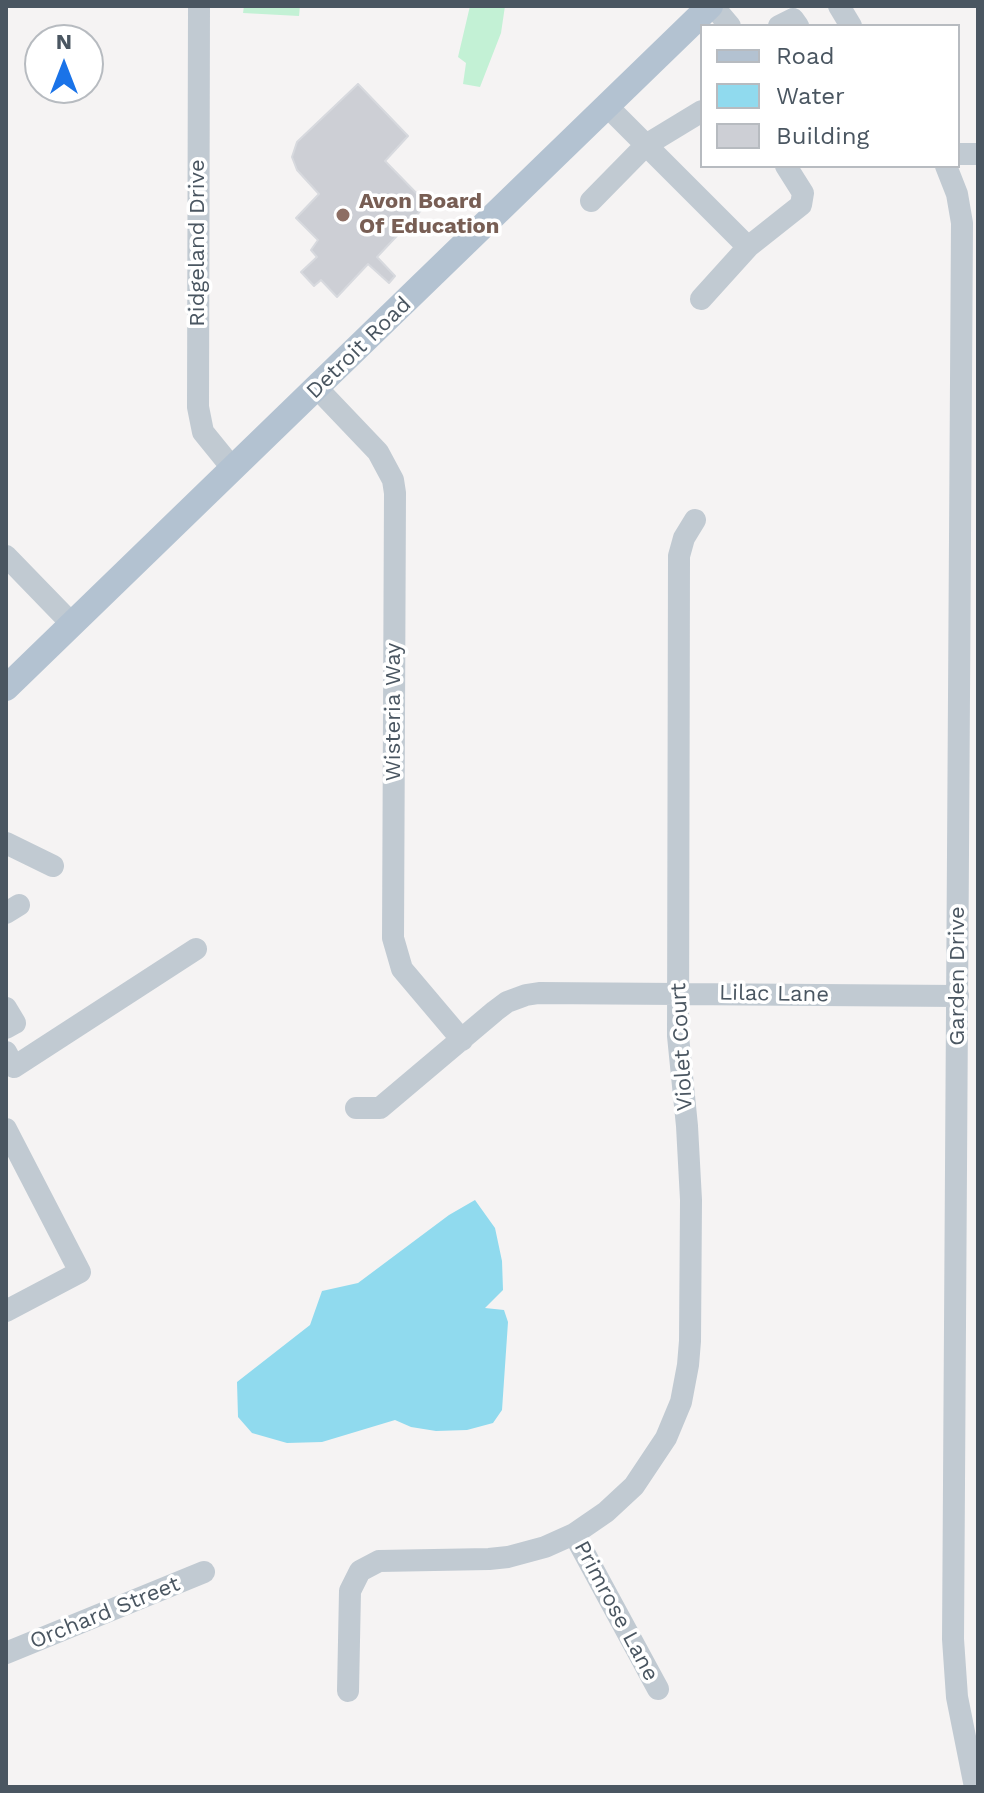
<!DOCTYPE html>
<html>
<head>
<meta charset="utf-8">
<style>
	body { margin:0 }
	#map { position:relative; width:984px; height:1793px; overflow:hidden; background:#f5f3f3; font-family:"Work Sans",sans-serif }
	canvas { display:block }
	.frame { position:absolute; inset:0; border:8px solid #4a5661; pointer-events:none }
	.legend { position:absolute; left:700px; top:24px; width:260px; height:144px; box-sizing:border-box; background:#fff; border:2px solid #b7bbc0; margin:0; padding:10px 14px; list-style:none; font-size:24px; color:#4a5661 }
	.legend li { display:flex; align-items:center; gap:16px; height:40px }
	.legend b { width:40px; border:2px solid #b7bbc0 }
	.north { position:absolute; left:24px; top:24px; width:80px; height:80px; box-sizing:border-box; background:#fff; border:2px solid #b7bbc0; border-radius:50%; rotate:0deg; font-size:22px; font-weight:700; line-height:32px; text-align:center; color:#4a5661 }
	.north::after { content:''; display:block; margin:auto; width:28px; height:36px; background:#1a73e8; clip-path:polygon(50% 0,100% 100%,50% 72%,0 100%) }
</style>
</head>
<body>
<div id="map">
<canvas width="984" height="1793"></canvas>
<div class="frame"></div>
<ul class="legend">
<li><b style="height:10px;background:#b3c2d1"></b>Road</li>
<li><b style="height:22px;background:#90daee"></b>Water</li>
<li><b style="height:22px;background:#cdcfd5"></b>Building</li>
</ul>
<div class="north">N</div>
</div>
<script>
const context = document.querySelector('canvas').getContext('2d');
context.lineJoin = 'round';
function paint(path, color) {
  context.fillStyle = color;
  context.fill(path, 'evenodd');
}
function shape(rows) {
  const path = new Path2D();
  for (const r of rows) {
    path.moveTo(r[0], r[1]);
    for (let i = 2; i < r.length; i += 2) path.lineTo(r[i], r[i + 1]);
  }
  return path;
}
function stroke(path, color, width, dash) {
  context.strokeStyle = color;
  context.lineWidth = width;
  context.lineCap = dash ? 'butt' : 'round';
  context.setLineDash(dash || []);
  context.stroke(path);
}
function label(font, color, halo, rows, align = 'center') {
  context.font = font + ' "Work Sans",sans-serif';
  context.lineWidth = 7;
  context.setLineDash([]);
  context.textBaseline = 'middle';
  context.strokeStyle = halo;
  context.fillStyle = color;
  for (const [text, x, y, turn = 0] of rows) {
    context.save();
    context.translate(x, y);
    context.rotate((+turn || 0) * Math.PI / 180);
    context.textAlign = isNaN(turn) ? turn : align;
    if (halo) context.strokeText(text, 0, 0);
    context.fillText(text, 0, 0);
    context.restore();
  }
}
const green = shape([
	[244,6,300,6,299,16,243,13],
	[470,6,505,6,501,33,480,87,463,84,466,63,458,57]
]);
const water = shape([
	[475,1200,495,1228,502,1261,503,1290,485,1308,504,1310,508,1322,502,1410,493,1423,467,1430,436,1431,411,1427,395,1420,322,1442,287,1443,252,1433,238,1417,237,1382,310,1325,322,1291,358,1283,449,1215]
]);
const building = shape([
	[358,84,408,136,385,161,427,204,377,257,395,276,389,283,368,264,337,297,321,280,314,286,301,272,317,257,311,250,318,240,296,218,319,194,297,170,292,157,297,142,358,84]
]);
const minor = shape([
	[199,6,198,407,203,432,233,469],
	[713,6,730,26],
	[839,6,851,26],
	[779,26,793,19,798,26],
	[608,107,748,247],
	[958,154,978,154],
	[946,166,957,194,962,223,953,1639,957,1697,975,1787],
	[591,201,646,145,702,111],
	[701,299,748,247,801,205,803,193,786,166],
	[317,388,378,452,393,480,395,493,393,938,402,969,462,1040],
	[6,556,72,624],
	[6,843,53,866],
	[6,913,19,905],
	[6,1008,15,1023,6,1028],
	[6,1052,14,1067,196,949],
	[356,1108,380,1108,495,1011,507,1002,526,995,539,993,958,996],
	[6,1129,80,1272,6,1311],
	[574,1534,658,1689],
	[6,1653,204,1572],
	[348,1691,350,1591,360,1571,379,1561,489,1559,508,1557,545,1547,574,1534,606,1512,634,1486,666,1438,681,1402,688,1365,690,1341,691,1200,687,1126,678,1036,679,556,684,538,695,520]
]);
const major = shape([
	[6,688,710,6]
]);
const markers = [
	[343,215,8,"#8d6e63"]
];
const educationNames = [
	["Avon Board",359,202],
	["Of Education",359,227]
];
const streetNames = [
	["Ridgeland Drive",198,243,-90],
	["Detroit Road",359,348,-44],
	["Wisteria Way",394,712,-90],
	["Garden Drive",958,976,-90],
	["Lilac Lane",774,994,1],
	["Violet Court",682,1047,-93],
	["Primrose Lane",616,1611,62],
	["Orchard Street",105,1613,-22]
];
paint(green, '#c3f1d5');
paint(water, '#90daee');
paint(building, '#cdcfd5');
stroke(building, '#d7d9de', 2);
stroke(minor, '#c1cad2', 22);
stroke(major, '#b3c2d1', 26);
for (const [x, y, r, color] of markers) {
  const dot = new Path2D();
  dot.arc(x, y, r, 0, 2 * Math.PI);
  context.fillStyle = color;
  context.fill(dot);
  stroke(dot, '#fff', 3);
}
label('bold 22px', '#785e54', '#fff', educationNames, 'left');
label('22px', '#4a5661', '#fff', streetNames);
</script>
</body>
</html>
